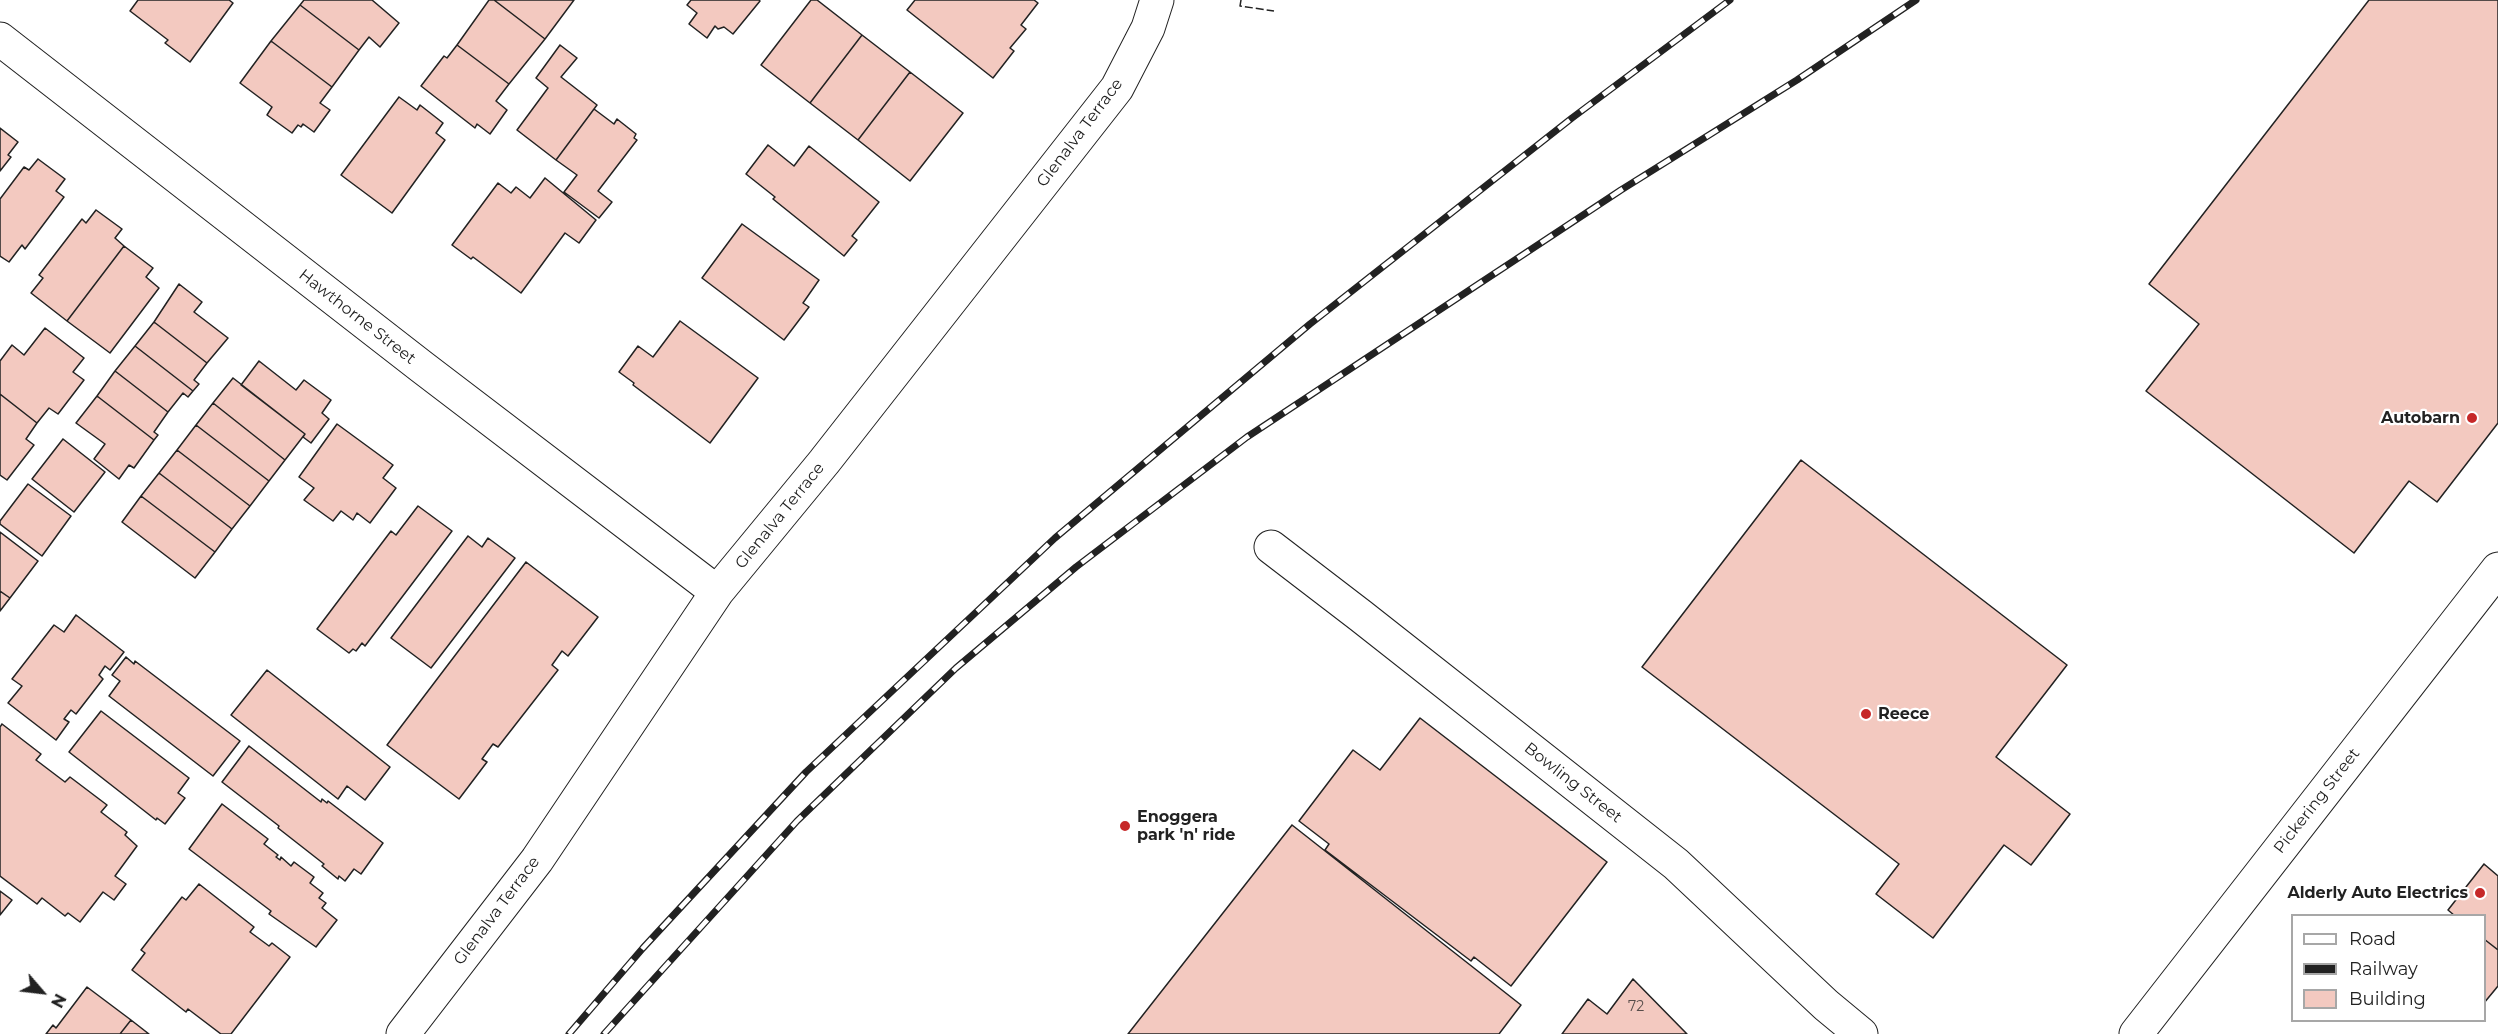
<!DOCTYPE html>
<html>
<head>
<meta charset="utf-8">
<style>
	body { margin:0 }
	#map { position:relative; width:2498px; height:1034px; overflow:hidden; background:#fff; font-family:Montserrat,sans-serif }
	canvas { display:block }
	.legend { position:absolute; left:2291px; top:914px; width:195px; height:108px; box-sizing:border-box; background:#fff; border:2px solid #a7a7a7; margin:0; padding:8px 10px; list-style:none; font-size:18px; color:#222 }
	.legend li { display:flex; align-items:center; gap:12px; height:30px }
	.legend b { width:30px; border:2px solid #a7a7a7 }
	.north { position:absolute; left:12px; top:962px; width:60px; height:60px; -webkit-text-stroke:4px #fff; paint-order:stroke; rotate:118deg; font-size:16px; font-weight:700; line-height:24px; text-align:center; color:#222 }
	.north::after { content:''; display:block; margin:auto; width:21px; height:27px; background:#222; clip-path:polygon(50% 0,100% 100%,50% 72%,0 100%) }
</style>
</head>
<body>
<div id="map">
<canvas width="2498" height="1034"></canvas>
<ul class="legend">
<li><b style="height:8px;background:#fff"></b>Road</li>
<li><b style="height:8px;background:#222"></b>Railway</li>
<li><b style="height:16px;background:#f3c9c0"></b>Building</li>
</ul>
<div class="north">N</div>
</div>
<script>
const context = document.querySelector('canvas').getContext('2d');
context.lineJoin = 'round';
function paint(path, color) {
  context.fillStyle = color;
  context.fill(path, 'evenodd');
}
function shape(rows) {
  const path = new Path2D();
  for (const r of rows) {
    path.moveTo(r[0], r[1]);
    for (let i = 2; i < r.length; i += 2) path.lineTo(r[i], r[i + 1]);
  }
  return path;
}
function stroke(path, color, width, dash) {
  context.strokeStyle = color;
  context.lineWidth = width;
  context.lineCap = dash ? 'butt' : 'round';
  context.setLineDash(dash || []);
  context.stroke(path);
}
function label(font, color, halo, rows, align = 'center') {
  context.font = font + ' Montserrat,sans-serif';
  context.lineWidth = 4.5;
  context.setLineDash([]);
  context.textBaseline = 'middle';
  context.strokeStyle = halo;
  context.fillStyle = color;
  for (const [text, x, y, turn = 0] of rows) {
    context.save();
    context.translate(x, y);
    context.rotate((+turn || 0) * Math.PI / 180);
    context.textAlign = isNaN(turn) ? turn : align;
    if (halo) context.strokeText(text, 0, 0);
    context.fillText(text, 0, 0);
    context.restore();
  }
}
const building = shape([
	[138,0,229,0,233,3,190,62,165,43,168,40,130,11,138,0],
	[304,0,372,0,399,23,380,47,369,37,359,50,300,5,304,0],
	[489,0,494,0,545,39,509,84,457,45,489,0],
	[494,0,574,0,545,39,494,0],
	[691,0,759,0,760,1,733,34,724,27,718,29,715,26,707,38,689,24,697,13,687,5,691,0],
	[811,0,817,0,862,35,810,103,761,65,811,0],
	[915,0,1034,0,1038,3,1021,25,1026,29,1010,48,1014,51,993,78,907,10,915,0],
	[2369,0,2498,0,2498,423,2437,502,2409,481,2354,553,2146,391,2199,324,2149,284,2369,0],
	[300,5,359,50,332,87,271,41,300,5],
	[862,35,910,72,858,140,810,103,862,35],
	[271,41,332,87,320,103,330,110,314,132,303,124,301,127,298,125,292,133,267,115,272,107,240,83,271,41],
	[457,45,509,84,496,101,507,110,490,134,477,124,475,128,421,86,444,56,447,58,457,45],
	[560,45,577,58,561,77,597,105,556,160,517,130,548,88,536,78,560,45],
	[910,72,963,113,910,181,858,140,910,72],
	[399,97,417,110,420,105,443,123,436,133,445,140,392,213,341,175,399,97],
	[594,109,614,124,617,119,636,134,634,138,637,140,598,191,612,202,599,218,564,192,577,175,556,160,594,109],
	[0,128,18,142,8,155,11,157,0,171,0,128],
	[768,145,794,166,809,146,879,202,852,236,857,240,844,256,773,199,775,197,746,174,768,145],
	[38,159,65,179,56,191,64,197,25,249,22,245,9,262,0,256,0,199,24,167,29,170,38,159],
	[545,178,596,220,579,243,565,233,521,293,473,257,471,259,452,245,498,183,511,193,516,187,530,198,545,178],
	[96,210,122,229,115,238,124,246,67,321,31,293,43,278,39,275,82,219,86,223,96,210],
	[742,224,819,280,803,303,809,307,784,340,702,278,742,224],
	[124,246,153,268,146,277,159,288,110,353,67,321,124,246],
	[179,284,202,302,194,312,228,338,207,363,154,322,179,284],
	[680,321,758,378,710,443,633,385,634,383,619,372,638,346,653,357,680,321],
	[154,322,207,363,194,380,199,384,193,391,135,346,154,322],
	[45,328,84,358,73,372,84,380,58,414,49,408,37,423,0,394,0,361,12,345,24,355,45,328],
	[135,346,193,391,188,397,183,393,168,412,115,371,135,346],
	[259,361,296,390,304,380,331,400,322,413,329,419,311,443,303,437,305,434,241,385,259,361],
	[115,371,168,412,154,432,158,435,154,440,97,396,115,371],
	[233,378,305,434,285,460,213,403,233,378],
	[0,394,37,423,26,439,34,445,7,480,0,475,0,394],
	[97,396,154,440,134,468,129,465,119,479,94,459,105,444,76,423,97,396],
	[213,403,285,460,269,481,196,425,213,403],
	[337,424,393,465,383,478,396,488,370,523,357,513,353,520,341,511,333,521,304,500,314,488,299,477,337,424],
	[196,425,269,481,250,506,177,450,196,425],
	[63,439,105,472,74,512,32,479,63,439],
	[177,450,250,506,232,529,159,473,177,450],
	[1801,460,2067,665,1996,757,2070,814,2031,865,2004,845,1933,938,1876,894,1899,864,1642,667,1801,460],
	[159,473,232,529,215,552,141,496,159,473],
	[28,484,71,516,42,556,0,524,0,521,28,484],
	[141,496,215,552,195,578,122,522,141,496],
	[418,506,452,531,365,646,362,643,356,651,353,649,349,653,317,629,391,531,396,535,418,506],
	[0,532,38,561,10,598,0,591,0,532],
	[468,536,482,547,488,538,515,558,431,668,391,638,468,536],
	[526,562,598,617,568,656,562,651,552,665,558,670,498,747,493,744,482,759,487,762,459,799,387,745,526,562],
	[0,591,10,598,0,611,0,591],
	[76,615,124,652,110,670,105,666,99,675,103,679,76,714,71,710,64,719,69,722,56,740,8,703,22,686,12,679,54,625,64,632,76,615],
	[126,657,134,664,135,661,240,741,213,776,109,696,120,681,112,675,126,657],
	[267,670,390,767,365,800,347,786,338,799,231,715,267,670],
	[101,711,189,778,178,793,185,798,165,824,157,818,156,820,69,752,101,711],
	[1420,718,1607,862,1511,986,1474,957,1471,961,1325,850,1329,844,1299,821,1353,750,1380,770,1420,718],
	[2,724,41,754,36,760,65,782,70,777,107,805,101,812,127,832,125,835,137,846,115,876,126,884,114,900,103,892,80,922,68,913,65,916,42,898,37,904,0,876,0,727,2,724],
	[249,746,321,802,322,799,327,803,328,801,383,843,361,874,354,869,345,881,339,876,338,879,322,866,324,864,278,828,279,826,222,782,249,746],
	[222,804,268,839,264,844,278,855,276,857,280,860,281,857,291,866,294,862,314,877,310,883,323,893,319,898,326,903,322,908,337,920,316,947,269,914,271,911,189,849,222,804],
	[1292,825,1521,1005,1499,1034,1128,1034,1292,825],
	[2484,864,2498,876,2498,950,2484,939,2484,916,2455,916,2448,910,2484,864],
	[199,884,254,927,250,932,269,946,272,943,290,957,231,1034,221,1034,188,1009,186,1012,132,970,145,953,141,950,182,897,186,900,199,884],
	[0,891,12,900,0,915,0,891],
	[2484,939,2498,950,2498,986,2484,1003,2484,939],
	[1633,979,1687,1034,1562,1034,1588,999,1607,1014,1633,979],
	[87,987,131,1020,120,1034,46,1034,53,1025,56,1028,87,987],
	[131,1020,149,1034,120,1034,131,1020]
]);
const minor = shape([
	[0,39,422,367,717,592],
	[1271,547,1361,616,1676,864,1826,1005,1861,1034],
	[403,1034,537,860,717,592,824,462,1117,88,1148,28,1157,0]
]);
const major = shape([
	[2136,1034,2498,569]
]);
const rail = shape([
	[569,1034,643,948,806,772,1055,538,1310,324,1572,118,1730,0],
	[604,1034,797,821,956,668,1076,567,1247,437,1621,190,1797,80,1916,0]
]);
const fence = shape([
	[1241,0,1240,6,1274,11]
]);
const markers = [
	[2472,418,6,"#c62828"],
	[1866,714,6,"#c62828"],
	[1125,826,6,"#c62828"],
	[2480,893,6,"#c62828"]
];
const numberNames = [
	["72",1636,1007]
];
const streetNames = [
	["Glenalva Terrace",1080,133,-53],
	["Hawthorne Street",357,317,38],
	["Glenalva Terrace",780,516,-51],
	["Bowling Street",1573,783,38],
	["Pickering Street",2317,801,-52],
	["Glenalva Terrace",497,911,-53]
];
const poiNames = [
	["Autobarn",2460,418],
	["Reece",1878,714,"left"],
	["Enoggera",1137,817,"left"],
	["park 'n' ride",1137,835,"left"],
	["Alderly Auto Electrics",2468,893]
];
paint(building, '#f3c9c0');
stroke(building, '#222', 1.5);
stroke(minor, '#222', 35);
stroke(major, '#222', 35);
stroke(minor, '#fff', 33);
stroke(major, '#fff', 33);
stroke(rail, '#222', 7);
stroke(rail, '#fff', 4.5, [14]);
stroke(fence, '#222', 1.5, [8, 3]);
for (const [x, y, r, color] of markers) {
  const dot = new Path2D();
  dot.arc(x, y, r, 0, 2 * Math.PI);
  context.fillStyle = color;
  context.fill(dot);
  stroke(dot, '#fff', 2);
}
label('14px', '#564c4a', null, numberNames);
label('16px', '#222', '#fff', streetNames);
label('bold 16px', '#222', '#fff', poiNames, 'right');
</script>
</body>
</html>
